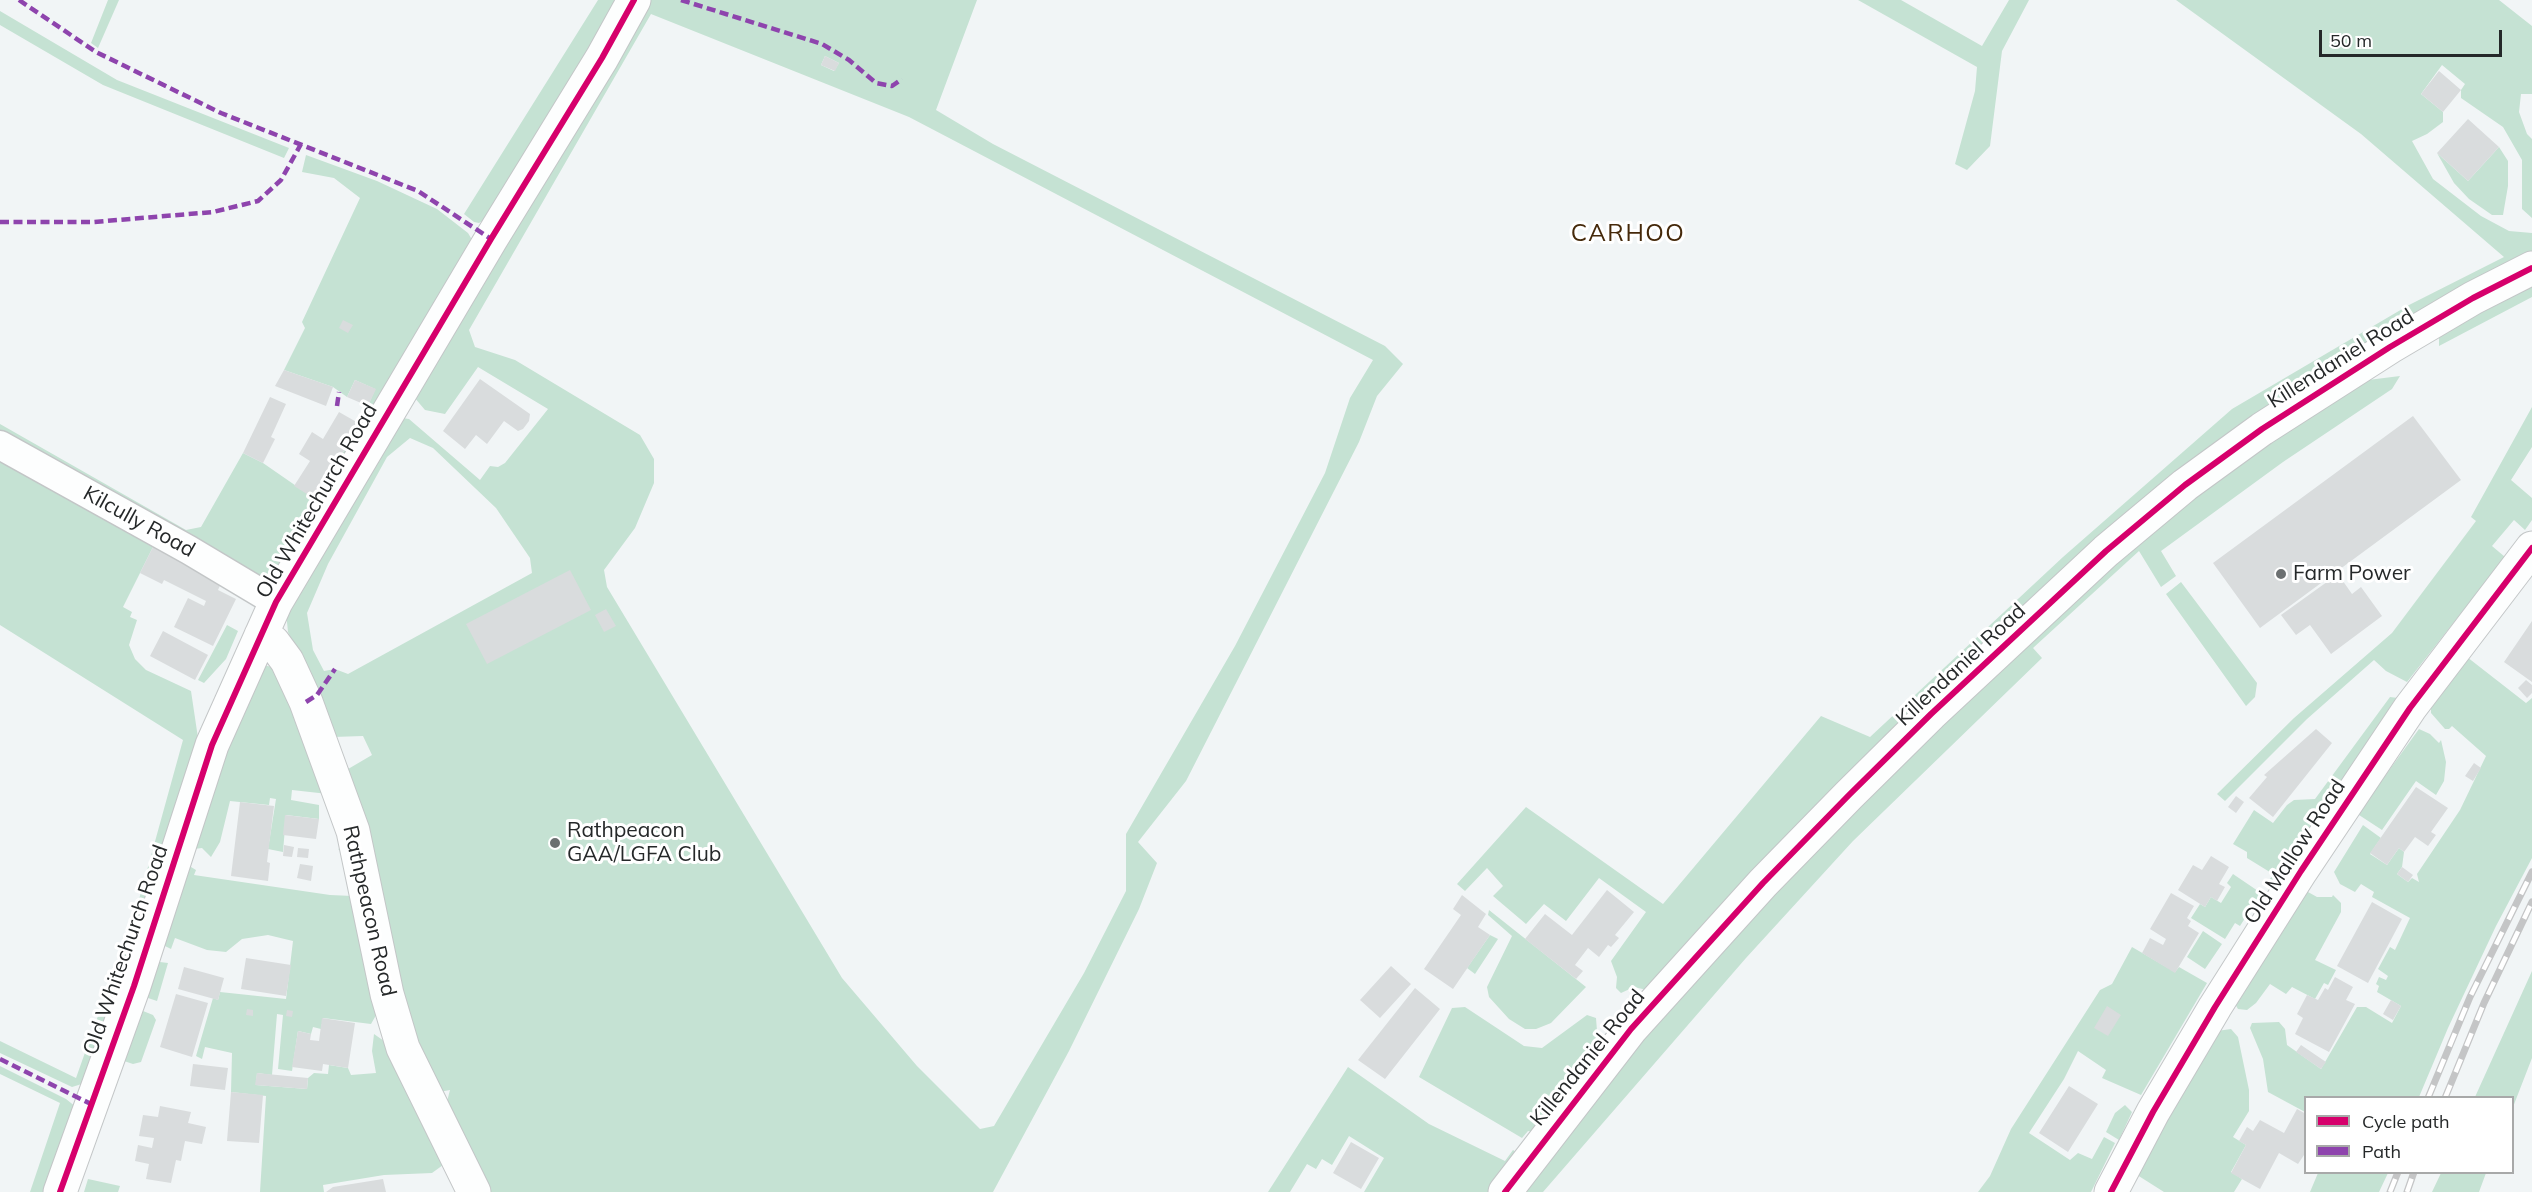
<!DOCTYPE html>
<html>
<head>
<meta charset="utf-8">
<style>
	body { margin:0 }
	#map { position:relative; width:2532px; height:1192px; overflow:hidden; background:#f1f5f6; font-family:Mulish,sans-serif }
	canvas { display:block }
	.legend { position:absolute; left:2304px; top:1096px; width:210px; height:78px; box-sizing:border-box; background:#fff; border:2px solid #a8a9a9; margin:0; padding:8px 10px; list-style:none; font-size:18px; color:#252829 }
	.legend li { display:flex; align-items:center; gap:12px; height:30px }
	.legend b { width:30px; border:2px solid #a8a9a9 }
	.scale { position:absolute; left:2319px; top:30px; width:183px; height:27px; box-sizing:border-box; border:3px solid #252829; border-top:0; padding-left:8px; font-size:18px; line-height:21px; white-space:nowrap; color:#252829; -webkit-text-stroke:4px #fff; paint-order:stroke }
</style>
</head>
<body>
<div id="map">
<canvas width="2532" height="1192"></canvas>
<ul class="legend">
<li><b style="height:8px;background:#d6006c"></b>Cycle path</li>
<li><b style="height:8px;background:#8e44ad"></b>Path</li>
</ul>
<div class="scale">50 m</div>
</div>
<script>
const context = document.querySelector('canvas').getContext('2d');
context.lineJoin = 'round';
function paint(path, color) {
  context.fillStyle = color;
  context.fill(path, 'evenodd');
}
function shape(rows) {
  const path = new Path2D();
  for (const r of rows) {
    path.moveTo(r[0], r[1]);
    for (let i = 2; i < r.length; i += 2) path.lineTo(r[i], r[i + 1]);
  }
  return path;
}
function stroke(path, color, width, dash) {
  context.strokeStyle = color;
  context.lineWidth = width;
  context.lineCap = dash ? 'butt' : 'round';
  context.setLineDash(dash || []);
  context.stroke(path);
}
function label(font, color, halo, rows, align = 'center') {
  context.font = font + ' Mulish,sans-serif';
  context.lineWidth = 6;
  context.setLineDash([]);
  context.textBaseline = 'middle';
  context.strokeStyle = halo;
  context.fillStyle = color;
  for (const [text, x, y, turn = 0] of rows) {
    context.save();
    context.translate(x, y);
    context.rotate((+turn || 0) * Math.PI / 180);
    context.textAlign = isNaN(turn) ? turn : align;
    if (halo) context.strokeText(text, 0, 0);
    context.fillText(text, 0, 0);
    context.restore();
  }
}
const green = shape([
	[108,0,119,0,98,48,91,43],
	[598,0,620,0,484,220,479,223,474,222,464,214],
	[648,0,977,0,936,110,993,144,1385,346,1403,364,1377,396,1359,442,1186,781,1138,842,1157,863,1139,909,1069,1051,993,1192,482,1192,444,1113,450,1090,439,1092,416,1064,343,772,372,755,363,736,333,737,288,632,286,612,402,418,409,419,480,480,490,466,498,467,505,463,548,409,478,367,445,414,425,410,414,397],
	[651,14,909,117,1373,360,1350,398,1325,473,1235,646,1126,834,1126,891,1084,973,994,1126,980,1129,917,1066,842,978,607,587,604,570,635,528,654,483,654,459,640,435,515,360,475,347,469,330],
	[825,56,839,63,834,71,821,65],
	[410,438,433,448,496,508,530,558,532,573,348,674,335,669,324,671,313,650,307,613,328,564,387,457],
	[1858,0,1901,0,1982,46,2009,0,2029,0,2002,51,1990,146,1967,170,1955,164,1975,91,1977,67],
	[2176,0,2499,0,2532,26,2532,94,2521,94,2519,112,2527,134,2532,139,2532,218,2522,209,2522,160,2503,127,2461,98,2461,90,2465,84,2442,65,2421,94,2443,112,2443,122,2427,134,2412,141,2433,179,2481,216,2509,231,2532,233,2532,252,2243,424,1647,990,1634,987,1621,993,1616,988,1617,977,1611,961,1646,912,1599,878,1566,921,1544,904,1526,924,1493,896,1503,886,1487,868,1465,891,1457,884,1526,807,1663,904,1821,716,1870,737,2063,557,2232,409,2409,305,2504,257,2361,134],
	[0,11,117,80,289,148,284,158,103,85,0,25],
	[2499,147,2508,161,2508,186,2503,215,2492,215,2469,199,2454,183,2437,153,2468,181],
	[306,155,377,181,437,209,468,233,471,238,470,250,376,409,368,406,375,389,355,380,347,397,333,387,284,370,305,328,302,322,360,198,334,178,302,172],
	[2532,281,2532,297,2439,346,2439,338,2446,328],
	[2400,376,2392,389,2283,462,2161,551,2176,576,2161,587,2139,551,2033,648,2042,658,1853,841,1746,958,1543,1192,1516,1192,1638,1035,1892,768,2196,490,2360,381],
	[2532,407,2532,447,2511,480,2532,498,2532,520,2525,530,2514,520,2492,546,2505,557,2407,682,2386,671,2374,660,2307,719,2225,801,2217,794,2294,718,2392,633,2476,521,2471,517],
	[0,424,186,530,201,527,243,453,263,463,315,499,360,424,366,427,288,557,272,574,261,579,0,433],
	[0,457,154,545,123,607,132,612,130,617,137,620,129,645,135,659,146,670,191,691,198,738,85,1083,72,1087,0,1053,0,1041,76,1078,138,903,183,740,0,625],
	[2181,582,2257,683,2255,697,2246,706,2166,594],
	[227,625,238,631,226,659,204,683,198,680],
	[2467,657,2526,703,2532,698,2532,858,2496,926,2448,1028,2419,1097,2306,1098,2305,1112,2268,1092,2263,1059,2250,1028,2252,1023,2279,1022,2285,1029,2287,1045,2321,1069,2357,1007,2366,1007,2392,1023,2401,1006,2377,992,2379,986,2376,984,2379,977,2386,980,2388,976,2378,969,2390,947,2395,950,2410,918,2372,897,2374,892,2361,884,2355,892,2340,884,2334,872,2363,825,2381,838,2370,854,2387,865,2399,848,2404,852,2402,867,2397,874,2408,882,2412,878,2419,882,2417,874,2460,810,2486,756,2452,726,2449,729,2445,729,2431,713,2431,707],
	[264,665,279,669,328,794,292,790,291,800,319,805,319,819,286,815,283,852,268,849,276,799,270,798,269,805,230,801,220,842,211,857,202,848,194,849,206,796],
	[2390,697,2398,698,2273,881,2270,879,2273,874,2247,858,2247,852,2233,844,2254,810,2273,823,2287,805,2294,800,2315,799],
	[2419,729,2430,734,2439,743,2441,740,2446,762,2444,781,2436,795,2416,781,2382,830,2359,815,2361,809],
	[346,847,379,1010,371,1024,323,1018,321,1029,313,1027,311,1034,298,1031,292,1071,278,1069,283,1015,277,1014,272,1075,257,1073,256,1085,307,1089,308,1078,314,1073,328,1074,329,1065,348,1068,351,1075,376,1073,372,1051,374,1034,384,1041,443,1165,432,1173,384,1175,323,1185,324,1192,260,1192,266,1096,231,1092,232,1053,205,1047,202,1059,196,1056,213,998,218,1000,220,992,286,999,293,941,268,935,242,939,226,952,207,950,175,938,171,949,165,946,161,939,185,870,191,867,196,870,194,875,330,895,353,896,342,852,338,849],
	[2233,874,2261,893,2240,926,2235,923,2225,939,2191,918,2200,904,2205,907,2211,897,2221,903,2231,887,2227,883],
	[2308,892,2317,897,2332,897,2333,895,2341,903,2341,912,2315,960,2336,970,2328,985,2324,983,2315,999,2292,987,2286,994,2270,984,2256,1003,2247,1010,2238,1009,2235,1004,2302,894],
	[1489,910,1586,987,1551,1023,1536,1029,1525,1029,1509,1019,1489,997,1487,987,1512,936,1488,915],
	[2203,931,2222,944,2205,969,2187,957],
	[1490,935,1498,939,1475,974,1467,968],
	[2132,947,2175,972,2179,967,2207,983,2141,1095,2102,1078,2106,1070,2078,1051,2064,1079,2029,1133,2070,1160,2078,1153,2092,1159,2104,1137,2115,1143,2091,1192,1978,1192,1990,1176,2011,1129,2100,990,2112,984],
	[160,962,168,963,157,1001,148,998,146,992,153,968],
	[2532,971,2532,1058,2513,1107,2512,1098,2475,1097],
	[1465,1007,1524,1046,1542,1048,1587,1015,1596,1018,1597,1031,1605,1041,1533,1132,1528,1131,1522,1138,1419,1077,1452,1008],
	[143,1011,153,1015,156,1020,141,1062,133,1064,124,1061],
	[2231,1029,2238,1037,2249,1090,2249,1111,2233,1137,2246,1145,2231,1172,2242,1179,2234,1192,2164,1192,2134,1173,2217,1031],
	[0,1066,66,1099,76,1107,49,1192,30,1192,60,1103,0,1074],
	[1348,1067,1429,1124,1505,1161,1513,1150,1519,1154,1492,1192,1364,1192,1384,1158,1349,1136,1332,1165,1322,1159,1316,1169,1307,1164,1290,1192,1268,1192],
	[2125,1105,2132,1112,2119,1140,2106,1132,2115,1113],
	[2318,1173,2318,1172,2388,1173,2379,1192,2310,1192],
	[2441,1173,2441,1172,2486,1173,2479,1192,2432,1192],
	[88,1179,120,1186,118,1192,84,1192]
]);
const building = shape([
	[825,56,839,63,835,71,821,65],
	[2439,71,2461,90,2443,112,2421,94],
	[2468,119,2499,147,2468,181,2437,153],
	[343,320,353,325,348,333,339,328],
	[284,370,333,387,326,406,275,386],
	[480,379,530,414,529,421,523,429,518,431,504,421,487,444,476,435,465,449,443,431],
	[355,380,376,389,368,406,347,397],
	[270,397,286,404,271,437,275,439,263,463,243,453],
	[339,412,360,424,315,499,294,486,310,461,299,454,312,432,323,439],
	[2413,416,2461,480,2260,628,2213,563],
	[154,545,223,579,218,590,236,599,213,646,174,627,188,598,204,606,206,601,164,580,162,584,140,573],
	[570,570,591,610,487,664,466,624],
	[2338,574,2352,594,2361,587,2382,616,2331,654,2310,625,2296,635,2281,615],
	[606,609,616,626,604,632,595,615],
	[2532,621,2532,682,2504,662],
	[163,631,208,655,195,680,150,656],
	[2526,680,2532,685,2532,693,2527,698,2518,688],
	[2316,729,2332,743,2273,817,2249,798,2267,777,2264,775],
	[2474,763,2481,768,2473,781,2465,776],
	[2416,787,2448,808,2431,832,2436,835,2428,846,2415,837,2404,852,2399,848,2387,865,2370,853],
	[2236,796,2244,802,2236,813,2228,807],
	[240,802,274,806,267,862,270,863,268,881,231,876],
	[285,815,319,819,316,839,283,835],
	[284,845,294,847,292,857,283,856],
	[298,848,309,849,308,858,297,857],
	[2211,856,2229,867,2219,884,2225,887,2217,901,2211,897,2205,907,2178,890,2193,865,2202,870],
	[300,864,313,866,311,881,297,878],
	[2402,867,2413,875,2408,882,2397,874],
	[1607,890,1634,912,1615,935,1619,938,1611,947,1608,945,1599,957,1588,948,1575,965,1583,971,1576,979,1525,939,1545,914,1572,935],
	[2171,893,2194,906,2187,918,2191,921,2188,926,2199,933,2175,973,2142,953,2150,938,2163,945,2166,939,2150,929],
	[1462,895,1486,914,1478,927,1490,935,1453,989,1424,969,1461,915,1453,909],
	[2372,902,2402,919,2368,983,2337,966],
	[246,958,291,965,286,996,241,989],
	[1391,966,1411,984,1380,1018,1360,1000],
	[184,967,224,978,218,1000,178,989],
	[2335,977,2353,987,2346,1000,2355,1004,2329,1052,2295,1034,2303,1018,2297,1014,2307,995,2318,1000,2325,988,2328,990],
	[1415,988,1440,1009,1385,1079,1358,1060],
	[176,994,208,1003,192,1057,160,1047],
	[2391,1000,2401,1006,2393,1020,2383,1014],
	[2107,1006,2121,1015,2108,1036,2094,1028],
	[247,1009,253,1010,253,1016,246,1015],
	[287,1010,293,1011,292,1017,286,1016],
	[322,1018,355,1023,348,1068,323,1064,322,1071,292,1067,298,1031,311,1034,310,1040,319,1041],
	[2301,1045,2326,1062,2321,1069,2296,1052],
	[193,1064,228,1068,225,1090,190,1086],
	[257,1073,308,1078,307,1089,255,1085],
	[2069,1086,2098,1104,2068,1152,2039,1133],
	[231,1092,263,1095,259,1143,227,1141],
	[160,1106,191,1112,188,1123,206,1127,202,1144,185,1141,181,1161,176,1160,171,1183,146,1179,149,1164,135,1161,138,1145,152,1148,154,1138,139,1136,143,1115,158,1117],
	[2297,1109,2306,1114,2306,1152,2298,1164,2279,1153,2260,1189,2231,1173,2246,1145,2239,1141,2247,1127,2253,1131,2260,1120,2284,1133],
	[1351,1142,1379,1158,1361,1189,1333,1173],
	[383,1179,386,1192,326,1192,333,1187]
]);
const street = shape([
	[0,445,189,550,276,602]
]);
const secondary = shape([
	[261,635,273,642,287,661,306,702,353,831,387,994,403,1048,474,1192],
	[60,1192,134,986,212,745,276,602,491,239,602,58,634,0],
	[1505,1192,1631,1029,1763,883,1849,795,1931,714,2106,551,2185,485,2262,429,2390,347,2473,298,2532,268],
	[2111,1192,2153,1112,2215,1007,2301,871,2410,708,2532,548]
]);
const rail = shape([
	[2428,1098,2470,997,2532,872],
	[2445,1098,2484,1003,2532,902],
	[2390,1192,2398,1172],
	[2407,1192,2414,1172]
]);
const quiet = shape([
	[19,0,96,52,221,113,418,191,491,239],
	[681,0,822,44,849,60,876,83,892,86,902,79],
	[0,222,94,222,213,212,258,201,281,180,301,144],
	[337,406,339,392],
	[306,702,317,695,335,669],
	[0,1059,91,1104]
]);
const cycleway = shape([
	[60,1192,134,986,212,745,276,602,491,239,602,58,634,0],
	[1505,1192,1631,1029,1763,883,1849,795,1931,714,2106,551,2185,485,2262,429,2390,347,2473,298,2532,268],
	[2111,1192,2153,1112,2215,1007,2301,871,2410,708,2532,548]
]);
const markers = [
	[2281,574,6,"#6c7071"],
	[555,843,6,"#6c7071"]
];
const streetNames = [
	["Killendaniel Road",2341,359,-32],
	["Old Whitechurch Road",317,501,-60],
	["Kilcully Road",139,522,29],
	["Killendaniel Road",1961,665,-43],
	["Old Mallow Road",2295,852,-57],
	["Rathpeacon Road",369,911,77],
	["Old Whitechurch Road",126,950,-71],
	["Killendaniel Road",1588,1058,-51]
];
const poiNames = [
	["Farm Power",2293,574],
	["Rathpeacon",567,831],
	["GAA/LGFA Club",567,855]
];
const quarterNames = [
	["CARHOO",1628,234]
];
paint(green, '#c5e2d3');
paint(building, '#d9dcdd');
stroke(street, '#c3c6c7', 31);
stroke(secondary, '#c3c6c7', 35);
stroke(street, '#fdfefe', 28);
stroke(secondary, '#fdfefe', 33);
stroke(rail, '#c4c5c6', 7);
stroke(rail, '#fff', 4.5, [14]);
stroke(quiet, '#8e44ad', 4.5, [9, 4.5]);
stroke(cycleway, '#d6006c', 6);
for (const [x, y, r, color] of markers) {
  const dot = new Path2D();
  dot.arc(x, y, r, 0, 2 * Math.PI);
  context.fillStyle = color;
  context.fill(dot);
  stroke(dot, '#fff', 2);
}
label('21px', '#252829', '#fff', streetNames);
label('21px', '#252829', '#fff', poiNames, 'left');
context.letterSpacing = '1.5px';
label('24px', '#45290a', '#fff', quarterNames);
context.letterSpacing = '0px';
</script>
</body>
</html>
